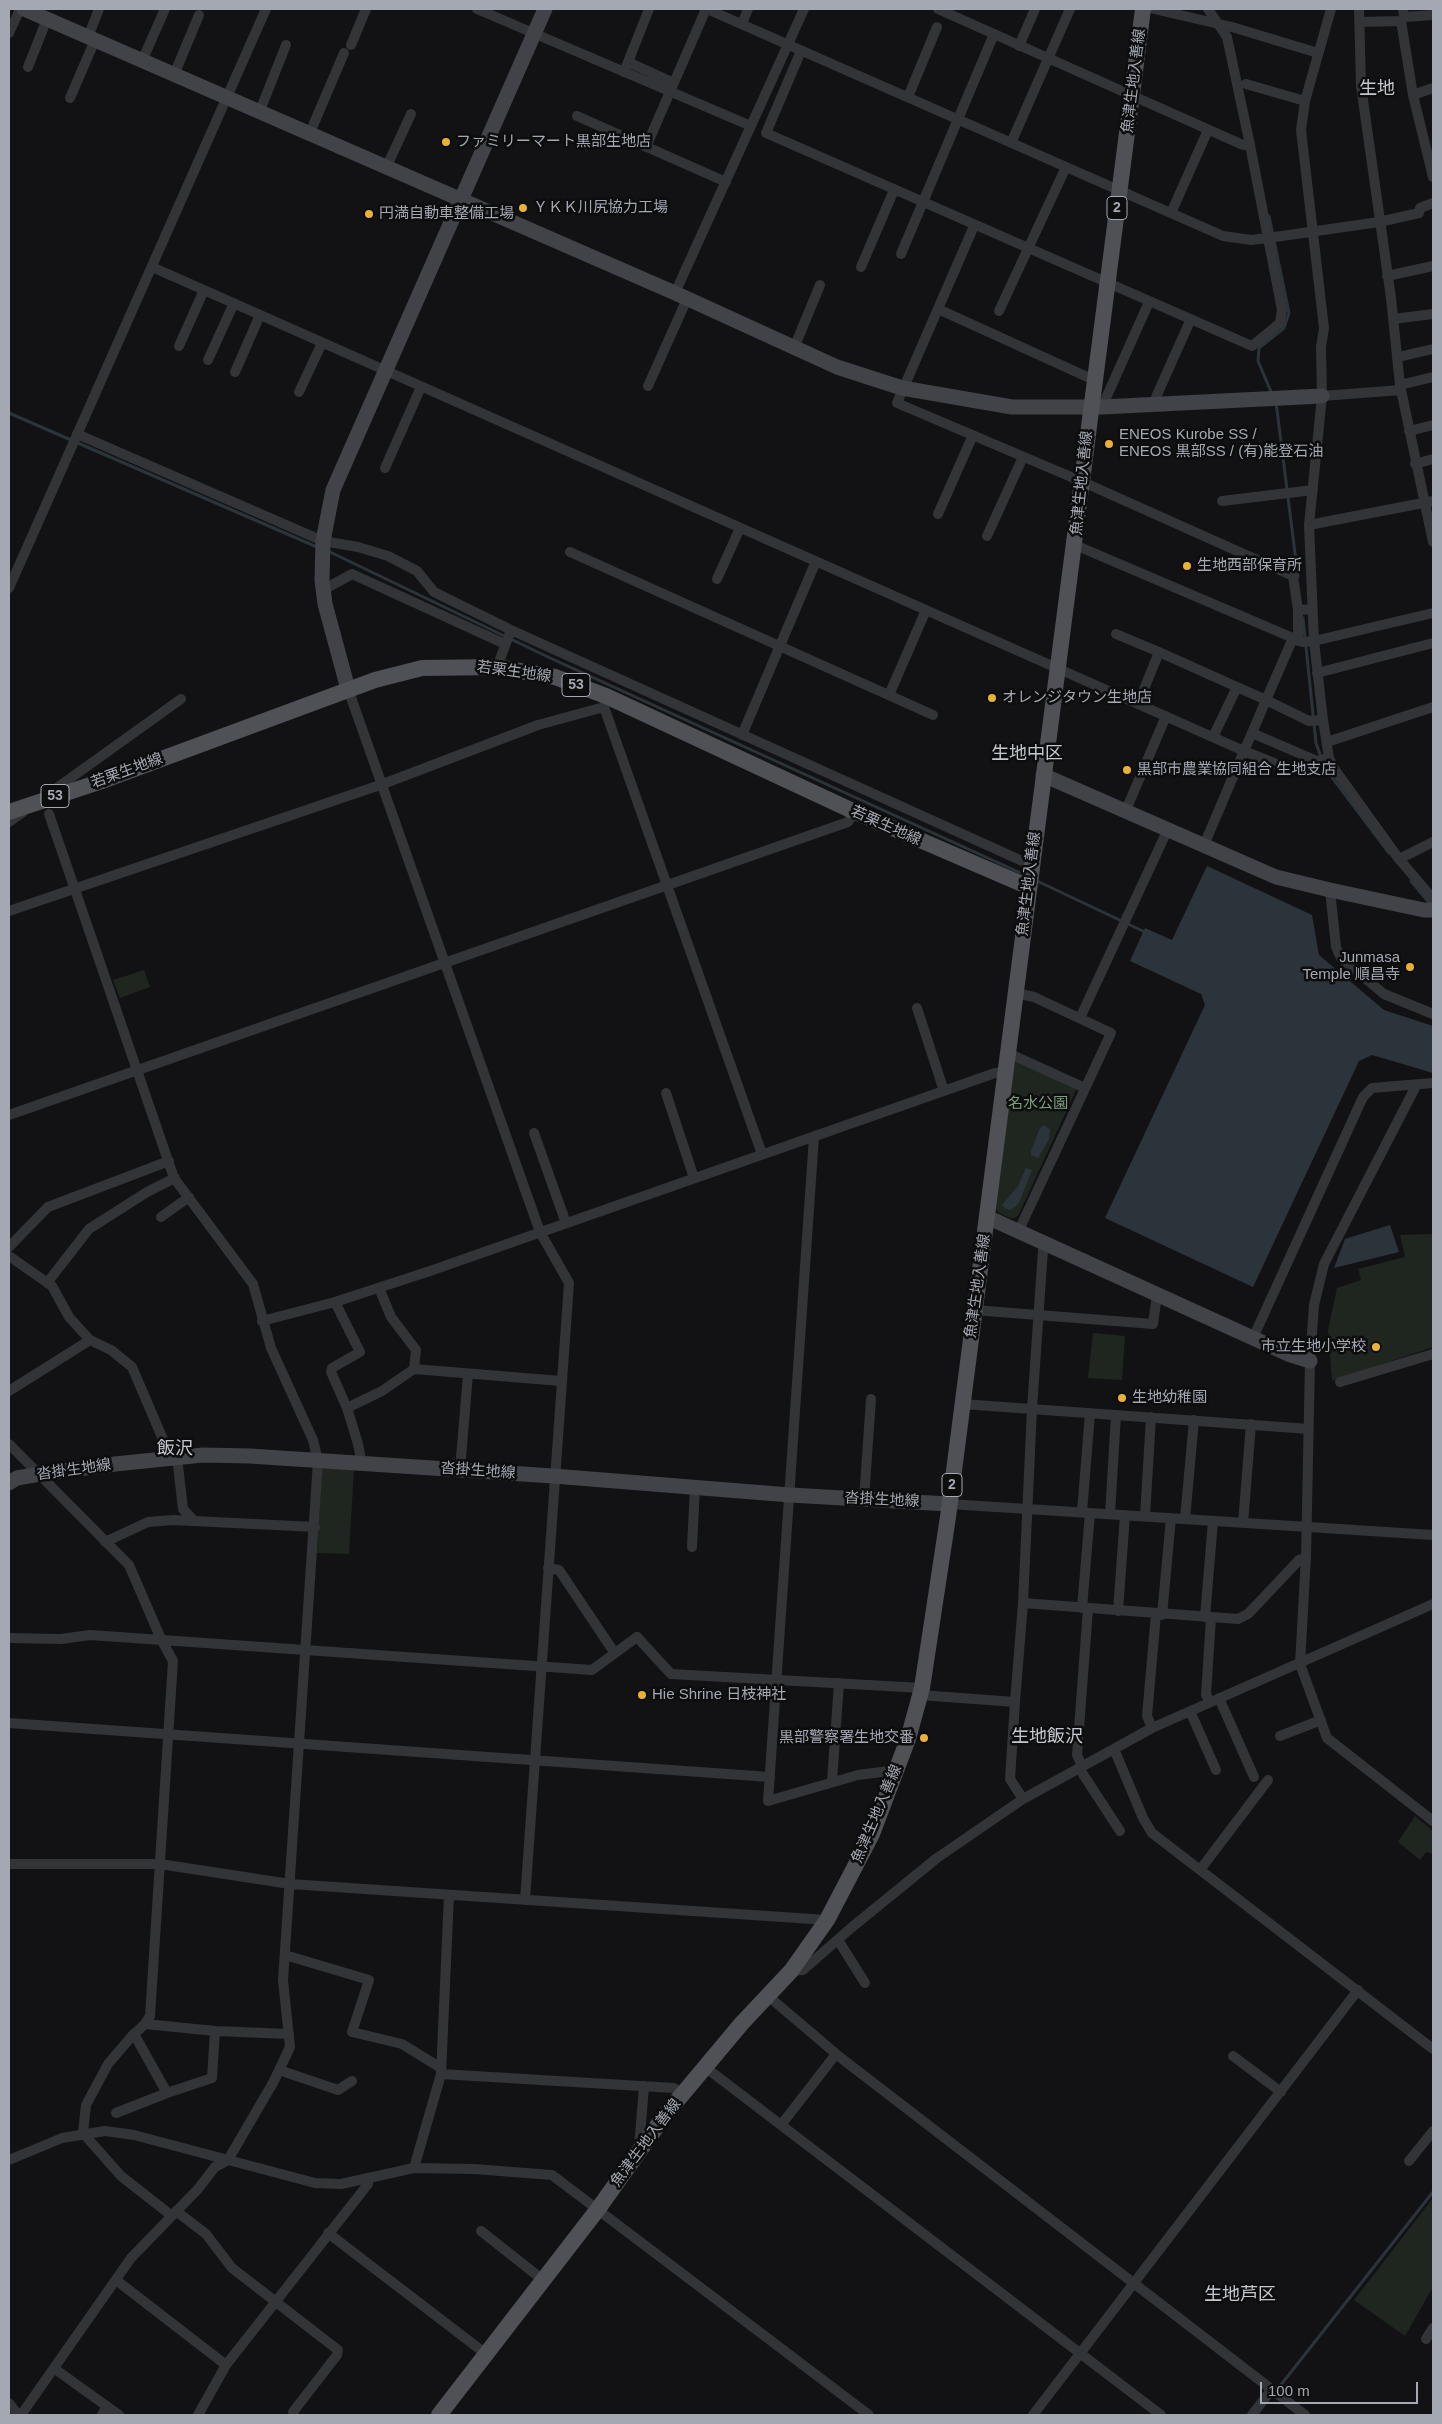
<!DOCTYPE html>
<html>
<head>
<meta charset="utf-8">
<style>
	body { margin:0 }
	#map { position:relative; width:1442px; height:2424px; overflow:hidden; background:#121214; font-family:Arial,sans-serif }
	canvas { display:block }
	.frame { position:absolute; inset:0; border:10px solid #a4a8b3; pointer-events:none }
	.scale { position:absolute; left:1260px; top:2382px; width:158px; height:22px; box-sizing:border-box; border:2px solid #a4a8b3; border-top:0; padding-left:6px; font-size:15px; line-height:18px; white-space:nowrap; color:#a4a8b3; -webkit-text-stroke:4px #0d0d0e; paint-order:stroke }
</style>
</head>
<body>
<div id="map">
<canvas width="1442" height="2424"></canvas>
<div class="frame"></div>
<div class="scale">100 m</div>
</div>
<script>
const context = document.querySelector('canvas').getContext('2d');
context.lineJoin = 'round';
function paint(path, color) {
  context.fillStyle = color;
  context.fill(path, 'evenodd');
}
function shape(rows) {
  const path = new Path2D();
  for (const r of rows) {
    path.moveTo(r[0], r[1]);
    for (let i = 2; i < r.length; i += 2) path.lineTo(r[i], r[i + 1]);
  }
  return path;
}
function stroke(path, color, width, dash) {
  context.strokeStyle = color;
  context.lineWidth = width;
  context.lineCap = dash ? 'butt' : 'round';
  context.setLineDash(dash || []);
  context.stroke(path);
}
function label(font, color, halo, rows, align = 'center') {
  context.font = font + ' Arial,"Noto Sans JP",sans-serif';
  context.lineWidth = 5;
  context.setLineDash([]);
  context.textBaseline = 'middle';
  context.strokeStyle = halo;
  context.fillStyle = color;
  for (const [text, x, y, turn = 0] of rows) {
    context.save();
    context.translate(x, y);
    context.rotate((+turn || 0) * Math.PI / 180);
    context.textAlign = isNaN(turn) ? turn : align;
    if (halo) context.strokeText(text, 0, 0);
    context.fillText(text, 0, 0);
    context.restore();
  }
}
const green = shape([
	[144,970,150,987,120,998,113,980],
	[1012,1060,1077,1088,1019,1214,1015,1218,1010,1218,999,1213,994,1206],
	[1433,1234,1433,1347,1332,1381,1328,1330,1337,1288,1361,1280,1358,1269,1405,1257,1400,1235],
	[1093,1333,1125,1336,1122,1380,1088,1378],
	[322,1467,354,1470,349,1554,317,1553],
	[1415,1816,1433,1831,1433,1854,1426,1852,1420,1860,1398,1842],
	[1433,2198,1433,2287,1405,2336,1354,2300]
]);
const water = shape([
	[1207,866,1312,915,1319,955,1384,1010,1433,1026,1433,1073,1372,1055,1359,1061,1253,1287,1105,1218,1205,1005,1201,994,1130,961,1145,928,1172,940],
	[1043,1125,1050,1129,1049,1139,1038,1158,1031,1155,1031,1151,1039,1130],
	[1026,1168,1032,1170,1019,1203,1011,1210,1006,1209,1002,1205,1018,1186],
	[1390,1225,1399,1252,1334,1268,1345,1239]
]);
const stream = shape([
	[1269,216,1289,313,1284,328,1259,348,1258,361,1272,394],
	[1276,402,1298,577],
	[9,413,317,547],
	[328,551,548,657,1025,875],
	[1303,618,1316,743,1325,768,1389,853],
	[1035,880,1147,933],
	[1411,881,1431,905],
	[1276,2391,1433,2192]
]);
const street = shape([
	[477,9,751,126],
	[707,9,1223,236,1251,240,1268,238,1379,222,1419,213,1420,208,1433,203],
	[938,9,1243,145,1250,145,1227,37,1208,9],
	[1154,9,1232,27,1318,53],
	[1331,9,1305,101,1301,130,1324,328,1321,347,1322,396,1309,525,1314,641,1323,720,1329,758,1335,770,1399,859,1433,899],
	[1359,9,1361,86,1391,298,1400,385,1433,542],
	[1403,9,1404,17,1401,21,1413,95,1433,177],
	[1404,17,1433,15],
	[1359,22,1401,21],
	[742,24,748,9],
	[9,33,20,9],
	[88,37,99,9],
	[351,45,366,9],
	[1019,46,1035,9],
	[801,51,766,133,1252,346,1280,323,1282,310,1250,145],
	[142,61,165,9],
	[628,62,674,83],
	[28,67,47,19],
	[624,72,649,9],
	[174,75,199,15],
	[1246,84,1305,101],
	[1413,95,1433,88],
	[908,97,937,27],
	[70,98,95,40],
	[259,113,286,45],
	[577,116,726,182],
	[309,135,344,53],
	[1011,143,1070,9],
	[646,147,706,9],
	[386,168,411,114],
	[1171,213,1208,130],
	[974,226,897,403,1083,482,1293,576,1298,610,1312,609],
	[901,254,994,34],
	[152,267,1244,751,1252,733,1317,761,1329,758],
	[861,267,894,190],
	[1387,276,1433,266],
	[675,293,804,9],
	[938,309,1094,380],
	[999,311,1066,167],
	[1393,319,1433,314],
	[179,346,204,290],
	[794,348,820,285],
	[1398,357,1433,349],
	[208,360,234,303],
	[235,372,260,315],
	[1400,385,1433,377],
	[648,386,687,299],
	[299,392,322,343],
	[1322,396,1401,390],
	[1156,405,1156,397,1190,321],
	[1102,407,1149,302],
	[1409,431,1433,425],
	[77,434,323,541,358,547,388,556,417,571,434,592,511,630,1031,865],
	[1415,464,1433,459],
	[385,468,421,387],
	[1222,501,1313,490],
	[938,514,973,435],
	[1309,525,1433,501],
	[987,536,1023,457],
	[1075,545,1293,638],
	[570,552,933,715],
	[717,579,740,528],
	[9,588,266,9],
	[323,590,352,574,505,644],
	[1298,610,1298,641],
	[1116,634,1159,652],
	[497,667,511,630],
	[1317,673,1433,643],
	[348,689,540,1232,569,1283,525,1900],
	[889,695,926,610],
	[605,702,604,707,762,1154],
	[1138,704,1159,652,1266,700,1293,638,1302,642,1314,641,1433,613],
	[1252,733,1266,700,1309,721,1323,720],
	[742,735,816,561],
	[1213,737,1237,687],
	[1327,742,1433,707],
	[47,795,181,699],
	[1126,810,1166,716],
	[9,822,23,812],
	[1204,845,1244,751,1286,768],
	[1399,859,1433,842],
	[1330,890,1336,947,1341,958,1384,994,1433,1014],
	[9,911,383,784,538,725,604,707],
	[1015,993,1034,997,1111,1033,1019,1230],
	[917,1008,944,1091],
	[1080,1018,1168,829],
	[1008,1053,1085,1088],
	[1417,1084,1324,1264,1314,1305,1310,1361,1306,1557,1300,1664,1327,1738,1433,1821],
	[666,1093,694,1178],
	[9,1115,848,822,855,812],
	[534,1133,566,1223],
	[814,1137,768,1801,858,1775,897,1770],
	[161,1217,189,1197],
	[9,1247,48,1207,169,1161],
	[9,1256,52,1286,69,1317,90,1340,111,1350,132,1367,171,1458],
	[47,1283,89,1229,147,1192,175,1178],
	[379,1288,391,1317,416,1350,414,1369],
	[335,1302,360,1352,332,1368,331,1372,347,1408],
	[974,1310,1153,1324,1157,1295],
	[262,1321,335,1302,430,1271,995,1073,1006,1072],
	[1253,1338,1363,1097,1372,1088,1433,1083],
	[1340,1382,1433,1354],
	[9,1391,90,1340],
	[962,1404,1309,1429],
	[9,1444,129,1565,161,1639,173,1661,150,2016,145,2024,132,2036,108,2064,86,2105,83,2133,121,2176,172,2216],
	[177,1457,183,1509,194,1521],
	[362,1464,358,1444,347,1408,382,1391,414,1369,561,1381],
	[460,1470,468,1374],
	[864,1499,871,1399],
	[949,1504,1433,1535],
	[1082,1512,1090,1413],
	[1110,1514,1116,1415],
	[1145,1516,1151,1417],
	[1185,1519,1194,1420],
	[1243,1523,1251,1424],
	[105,1542,148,1522,173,1520,315,1527],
	[692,1547,695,1487],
	[548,1568,559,1570,614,1652],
	[1023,1603,1032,1409,1043,1250,1046,1243],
	[1082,1608,1090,1513],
	[1118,1611,1125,1515],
	[1162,1615,1171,1518],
	[1205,1617,1213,1521],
	[9,1638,61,1639,90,1635,592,1670,637,1637,671,1674,922,1688],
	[920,1695,1015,1702,1023,1603,1238,1619,1248,1614,1299,1560,1306,1557],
	[1219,1698,1254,1777],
	[1210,1701,1206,1695,1211,1618],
	[1015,1702,1010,1779,1023,1799],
	[1190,1711,1216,1770],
	[9,1723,770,1777],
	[1152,1728,1147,1716,1156,1614],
	[1280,1736,1321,1720],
	[1114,1749,1143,1818,1152,1833,1433,2049],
	[1082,1766,1077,1755,1088,1609],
	[1079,1768,1120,1831],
	[832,1781,839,1683],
	[9,1864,160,1864,290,1884,827,1920],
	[1200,1870,1268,1780],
	[838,1940,865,1983],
	[285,1955,369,1980,352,2032,402,2044,441,2068],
	[791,1971,803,1970,851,1928,937,1858,1023,1799,1152,1728,1433,1604],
	[768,1996,841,2058,1305,2415],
	[145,2024,215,2031,289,2034],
	[134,2034,167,2093,212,2078,215,2031],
	[1233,2056,1281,2092],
	[705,2067,1161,2415],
	[279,2070,338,2090,352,2081],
	[441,2074,674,2088,682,2094],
	[116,2113,167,2093],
	[781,2125,836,2054],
	[639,2148,644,2086],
	[9,2160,62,2138,105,2131,134,2135,315,2183,341,2184,414,2168,474,2169,552,2175,869,2415],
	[1409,2161,1433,2131],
	[414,2168,441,2074,449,1895],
	[176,2211,206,2234,232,2268,338,2350,337,2355,293,2412,294,2415],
	[481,2231,543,2280],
	[328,2233,486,2354],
	[116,2280,226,2365],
	[1426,2339,1433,2328],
	[55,2369,119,2415],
	[9,2403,18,2415],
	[21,2415,131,2258,198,2189,215,2167,228,2160,274,2081,290,2047,283,1980,318,1461,313,1440,271,1348,253,1284,174,1178,49,814],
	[102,2415,107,2406],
	[198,2415,226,2365,368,2184,368,2178],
	[1033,2415,1358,1990],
	[1252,2415,1272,2389]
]);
const secondary = shape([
	[24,9,675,293,837,367,902,388,1012,407,1102,407,1322,396],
	[348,689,325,604,322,580,323,541,333,490,545,9],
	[1043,775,1276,877,1330,890,1424,910,1433,910],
	[987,1217,1288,1354,1310,1361],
	[9,1483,17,1478,40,1474,115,1464,203,1455,250,1456,553,1476,790,1495,949,1504]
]);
const primary = shape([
	[102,781,375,680,422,668,497,667,555,677,606,696,855,812,1029,887],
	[439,2415,598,2209,665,2115,742,2023,791,1971,827,1920,872,1834,908,1739,922,1688,948,1517,1143,9]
]);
const primaryBridge = shape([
	[9,812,102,781]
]);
const markers = [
	[446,142,5,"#e9b135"],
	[523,208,5,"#e9b135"],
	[369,214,5,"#e9b135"],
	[1109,444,5,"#e9b135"],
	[1187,566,5,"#e9b135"],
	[992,698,5,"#e9b135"],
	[1127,770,5,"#e9b135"],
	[1410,967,5,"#e9b135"],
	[1376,1347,5,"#e9b135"],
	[1122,1398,5,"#e9b135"],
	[642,1695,5,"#e9b135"],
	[924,1738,5,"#e9b135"]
];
const shields = [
	[1117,208,20],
	[576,685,28],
	[55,796,28],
	[952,1485,20]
];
const shieldNames = [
	["2",1117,208],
	["53",576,685],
	["53",55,796],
	["2",952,1485]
];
const streetNames = [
	["魚津生地入善線",1134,81,-83],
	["魚津生地入善線",1082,483,-84],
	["若栗生地線",514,672,8],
	["若栗生地線",127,771,-20],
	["若栗生地線",886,826,24],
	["魚津生地入善線",1029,884,-83],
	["魚津生地入善線",978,1286,-82],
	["沓掛生地線",74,1470,-8],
	["沓掛生地線",478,1471,4],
	["沓掛生地線",882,1500,3],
	["魚津生地入善線",877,1814,-67],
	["魚津生地入善線",646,2143,-53]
];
const poiNames = [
	["ファミリーマート黒部生地店",456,142],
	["ＹＫＫ川尻協力工場",533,208],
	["円満自動車整備工場",379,214],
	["ENEOS Kurobe SS /",1119,435],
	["ENEOS 黒部SS / (有)能登石油",1119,452],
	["生地西部保育所",1197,566],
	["オレンジタウン生地店",1002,698],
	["黒部市農業協同組合 生地支店",1137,770],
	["Junmasa",1400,958,"right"],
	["Temple 順昌寺",1400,975,"right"],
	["市立生地小学校",1366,1347,"right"],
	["生地幼稚園",1132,1398],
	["Hie Shrine 日枝神社",652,1695],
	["黒部警察署生地交番",914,1738,"right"]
];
const parkNames = [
	["名水公園",1038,1104]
];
const quarterNames = [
	["生地",1377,89],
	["生地中区",1027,754],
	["飯沢",175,1449],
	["生地飯沢",1047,1737],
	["生地芦区",1240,2295]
];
paint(green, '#1f2620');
paint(water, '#2c343b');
stroke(stream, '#2c343b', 3);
stroke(street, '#333438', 10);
stroke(secondary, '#414348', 15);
stroke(primary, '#4f5157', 16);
stroke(primaryBridge, '#4f5157', 16);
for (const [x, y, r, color] of markers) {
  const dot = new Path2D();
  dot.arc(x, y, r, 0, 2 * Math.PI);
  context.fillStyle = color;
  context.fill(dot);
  stroke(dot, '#0d0d0e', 2);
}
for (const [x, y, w] of shields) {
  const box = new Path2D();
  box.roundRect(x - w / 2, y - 11.5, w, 23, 4);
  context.fillStyle = '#0d0d0e';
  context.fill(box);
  stroke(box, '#a4a8b3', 1);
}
label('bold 14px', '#a4a8b3', null, shieldNames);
label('15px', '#a4a8b3', '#0d0d0e', streetNames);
label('15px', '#a4a8b3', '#0d0d0e', poiNames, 'left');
label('15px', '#7c9e7f', '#0d0d0e', parkNames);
label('18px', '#c5c7d0', '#0d0d0e', quarterNames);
</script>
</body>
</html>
